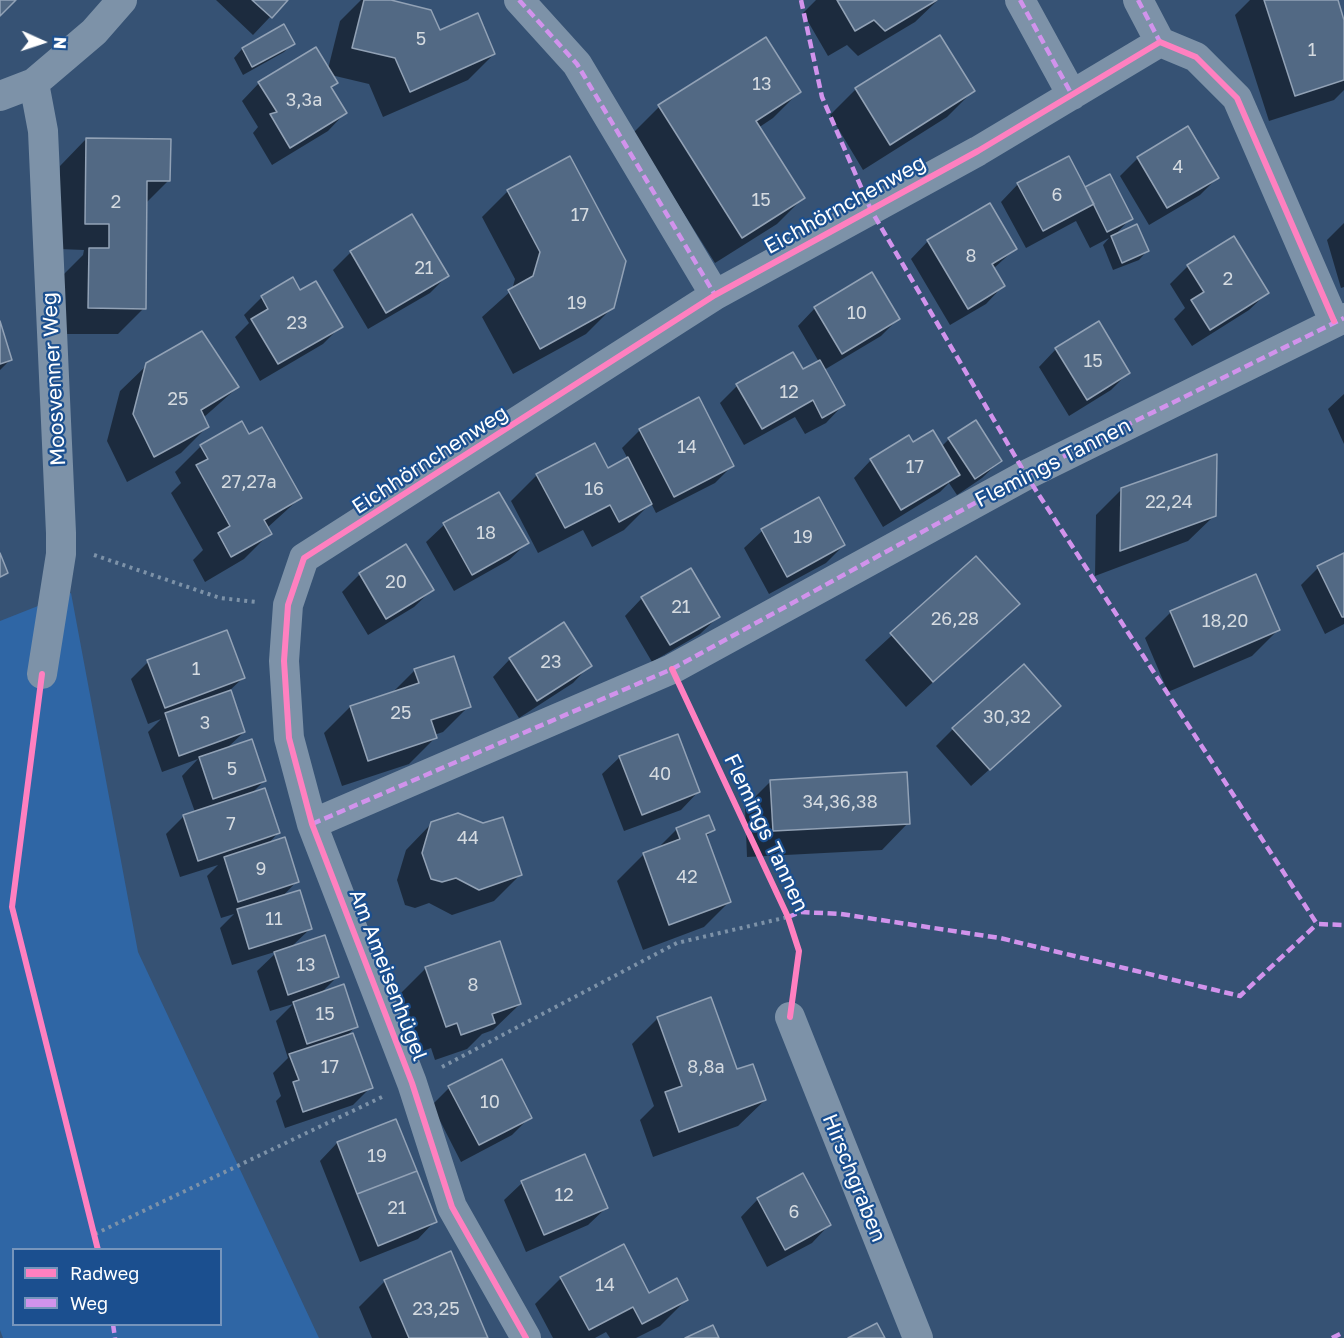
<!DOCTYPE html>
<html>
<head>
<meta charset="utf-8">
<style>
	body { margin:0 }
	#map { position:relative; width:1344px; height:1338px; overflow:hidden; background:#365274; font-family:"Golos Text",sans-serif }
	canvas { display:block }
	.legend { position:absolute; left:12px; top:1248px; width:210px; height:78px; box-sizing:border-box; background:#1b4f8f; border:2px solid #7695bc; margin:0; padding:8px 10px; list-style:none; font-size:18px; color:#fff }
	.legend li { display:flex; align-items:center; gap:12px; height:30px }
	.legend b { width:30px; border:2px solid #7695bc }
	.north { position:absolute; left:12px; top:12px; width:60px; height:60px; -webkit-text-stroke:4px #1b4f8f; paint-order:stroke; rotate:93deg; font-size:16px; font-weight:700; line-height:24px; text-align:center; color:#fff }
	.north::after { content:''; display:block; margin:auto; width:21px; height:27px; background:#fff; clip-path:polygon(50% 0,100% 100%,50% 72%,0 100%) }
</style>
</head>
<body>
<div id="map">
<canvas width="1344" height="1338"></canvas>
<ul class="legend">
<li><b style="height:8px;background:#ff80c0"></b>Radweg</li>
<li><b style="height:8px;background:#d193ec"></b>Weg</li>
</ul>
<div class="north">N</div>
</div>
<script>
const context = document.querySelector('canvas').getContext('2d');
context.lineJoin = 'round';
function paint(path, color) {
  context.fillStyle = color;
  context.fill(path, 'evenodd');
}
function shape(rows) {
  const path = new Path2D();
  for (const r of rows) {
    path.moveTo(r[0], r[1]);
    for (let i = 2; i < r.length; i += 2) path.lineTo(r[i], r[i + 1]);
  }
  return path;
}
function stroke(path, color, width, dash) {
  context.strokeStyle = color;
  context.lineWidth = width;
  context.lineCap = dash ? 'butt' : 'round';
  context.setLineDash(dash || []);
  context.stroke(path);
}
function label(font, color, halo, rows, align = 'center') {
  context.font = font + ' "Golos Text",sans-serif';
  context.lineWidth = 4.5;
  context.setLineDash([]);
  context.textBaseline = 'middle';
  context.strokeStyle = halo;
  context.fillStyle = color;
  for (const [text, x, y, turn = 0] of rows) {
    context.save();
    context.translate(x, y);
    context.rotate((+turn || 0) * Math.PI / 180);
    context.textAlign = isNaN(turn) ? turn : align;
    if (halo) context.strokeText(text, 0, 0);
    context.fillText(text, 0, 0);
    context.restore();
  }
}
const green = shape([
	[71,593,138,952,319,1338,3,1338,0,1330,0,621],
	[14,1250,220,1250,220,1324,14,1324]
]);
const shadow = shape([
	[216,0,286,0,253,35],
	[361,0,385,0,440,32,494,54,468,80,383,117,369,84,331,75,336,83,331,89,345,113,328,131,272,165,253,133,258,127,242,101,259,83,328,69,340,21],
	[816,0,938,0,915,22,858,56,847,45,828,56,803,13],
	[1250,0,1336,0,1344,25,1344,90,1334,100,1269,121,1235,15],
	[284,26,293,43,284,52,243,75,234,58,242,49],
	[766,39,799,92,773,118,758,128,803,198,777,224,715,263,633,133,659,107],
	[856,89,973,91,947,117,863,170,830,115],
	[86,139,169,180,146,203,144,308,118,334,62,334,63,275,83,255,84,250,59,249,60,166],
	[1138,158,1217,178,1200,195,1149,225,1120,176],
	[1018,184,1084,189,1131,218,1114,236,1147,251,1139,260,1113,270,1103,245,1109,238,1090,248,1076,221,1026,248,1001,202],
	[508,191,613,307,586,334,513,374,482,317,512,290,515,279,482,217],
	[411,216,447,276,430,293,368,329,333,270,351,252],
	[1344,223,1344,287,1341,288,1327,240],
	[928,241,1015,249,993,269,1003,286,986,304,950,325,911,259],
	[1188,266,1267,293,1249,310,1192,346,1174,319,1185,308,1170,284],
	[292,280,299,292,341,326,323,344,260,381,235,337,249,323,244,315,261,298],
	[815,308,898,319,881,336,824,370,843,405,826,423,805,434,795,417,744,445,720,403,737,386,803,372,819,362,798,326],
	[0,326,10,360,0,370],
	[1056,349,1128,373,1111,390,1069,416,1039,367],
	[147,365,238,387,203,418,207,427,181,453,127,482,107,441,120,391],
	[1344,394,1344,444,1328,409],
	[698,399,733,465,715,483,656,513,651,503,624,530,592,547,583,530,538,553,511,501,537,475,607,470,628,459,622,448,640,430],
	[249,436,300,498,267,528,270,533,244,559,205,582,193,560,203,550,171,493,181,483,175,472,201,446],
	[949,439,1000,461,982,478,957,495,949,483,940,492,883,527,854,478,871,460,941,447],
	[1122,489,1215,515,1188,541,1095,576,1096,515],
	[819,499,844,545,826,563,769,594,744,548,762,531],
	[444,525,527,543,509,560,454,591,426,542],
	[1344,555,1344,624,1325,634,1301,585,1318,568],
	[976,558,1018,604,906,707,865,660],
	[360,574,432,590,414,607,368,635,342,592],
	[642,598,718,617,700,634,652,662,625,616],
	[1171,612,1278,630,1252,656,1168,692,1145,638],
	[510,659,590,665,573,683,519,718,493,677],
	[148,662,243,678,229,691,244,732,226,749,264,781,251,794,278,833,267,845,297,881,282,897,311,928,290,948,337,977,320,994,356,1026,346,1037,371,1087,353,1105,285,1128,276,1101,281,1096,273,1073,288,1058,276,1021,293,1004,270,1011,257,971,278,951,232,965,220,928,234,914,221,918,207,876,218,865,180,877,166,834,184,816,195,812,182,776,198,759,162,772,148,732,161,719,148,724,131,679],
	[415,670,469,706,443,732,434,735,435,738,409,764,342,786,324,733,350,707,392,693],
	[1041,723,971,786,936,746,953,729],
	[620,757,698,792,681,810,624,831,602,774],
	[771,781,908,823,882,850,747,857,745,807],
	[432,823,520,875,494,901,452,915,429,903,415,908,405,905,397,880,406,850],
	[677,829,713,830,706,837,730,901,704,927,643,950,617,881,643,855,656,850],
	[426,968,520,1004,493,1030,482,1034,467,1049,435,1060,431,1048,420,1052,400,994],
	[658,1018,736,1071,765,1100,738,1126,653,1157,640,1120,654,1106,632,1044],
	[449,1088,530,1117,512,1135,461,1162,432,1105],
	[337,1143,435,1221,418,1239,360,1262,320,1161],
	[584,1156,606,1208,588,1225,526,1252,504,1200,522,1183],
	[758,1199,829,1225,812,1243,767,1267,741,1217],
	[561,1278,649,1295,687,1299,660,1326,636,1338,610,1338,606,1332,595,1338,553,1338,535,1304],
	[385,1281,486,1338,372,1338,359,1307]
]);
const building = shape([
	[0,0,16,0,0,16,0,0],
	[252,0,288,0,272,18,252,0],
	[364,0,391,0,431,10,440,30,478,13,495,54,410,92,395,58,352,48,364,0],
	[837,0,937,0,885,31,874,20,855,31,837,0],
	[1264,0,1338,0,1344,20,1344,80,1295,96,1264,0],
	[284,24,295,44,252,67,242,48,284,24],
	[940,35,975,91,890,145,855,88,940,35],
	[766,37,801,92,756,121,805,198,742,238,658,105,766,37],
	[316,47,338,83,331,87,347,113,290,148,270,114,277,112,258,82,316,47],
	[1188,126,1219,178,1167,208,1137,157,1188,126],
	[86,138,171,139,170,181,147,181,146,309,88,308,89,248,109,248,109,224,85,224,86,138],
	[570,156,626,261,614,308,540,349,508,290,533,276,540,252,507,190,570,156],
	[1069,156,1094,204,1043,231,1017,183,1069,156],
	[1110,174,1133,219,1107,232,1085,187,1110,174],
	[990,203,1017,249,992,264,1005,286,968,309,927,240,990,203],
	[412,214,449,276,386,313,350,251,412,214],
	[1137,224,1149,251,1122,263,1111,236,1137,224],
	[1234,236,1269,293,1210,330,1191,300,1204,292,1187,265,1234,236],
	[872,272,900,319,842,354,814,307,872,272],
	[293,277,300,290,316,281,343,327,278,364,251,319,268,309,261,296,293,277],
	[0,321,12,360,0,364,0,321],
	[1099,321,1130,373,1087,400,1055,348,1099,321],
	[202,331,239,387,201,410,209,427,154,457,133,414,146,363,202,331],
	[793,352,803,369,820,360,845,405,822,418,813,400,762,429,736,384,793,352],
	[699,397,734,466,674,497,639,429,699,397],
	[976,420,1002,461,975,479,948,438,976,420],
	[242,421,249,434,262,427,302,498,264,520,272,534,231,557,218,533,230,526,196,465,208,459,200,445,242,421],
	[933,430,960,475,901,510,870,459,909,435,913,442,933,430],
	[595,443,608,468,628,457,652,504,619,522,610,505,565,528,536,474,595,443],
	[1217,454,1216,516,1120,551,1121,488,1217,454],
	[499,492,529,543,472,575,443,523,499,492],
	[819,497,845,545,787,577,761,529,819,497],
	[406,544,434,590,386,619,359,573,406,544],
	[0,553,8,573,0,577,0,553],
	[1344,553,1344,617,1342,617,1317,566,1344,553],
	[976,556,1020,604,933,682,890,633,976,556],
	[691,568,720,617,670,645,641,597,691,568],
	[1256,574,1280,630,1194,667,1170,611,1256,574],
	[564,622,592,666,537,701,509,658,564,622],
	[227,630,245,678,165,708,147,660,227,630],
	[454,656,471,707,431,720,437,738,368,761,350,706,419,683,414,669,454,656],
	[1024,664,1061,706,990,770,952,728,1024,664],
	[231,690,245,732,179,756,165,713,231,690],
	[678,734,700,792,642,815,619,756,678,734],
	[252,739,266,781,213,799,199,757,252,739],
	[907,772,910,824,773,831,770,780,907,772],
	[265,788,280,833,198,861,183,815,265,788],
	[458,813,483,823,503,817,522,875,479,890,456,878,442,882,431,879,422,853,431,822,458,813],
	[709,815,715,830,706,834,731,902,669,925,643,853,680,839,676,828,709,815],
	[285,837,299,882,238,902,224,857,285,837],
	[300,890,312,929,249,949,237,909,300,890],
	[325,935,339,977,288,995,274,952,325,935],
	[500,941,521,1004,492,1014,495,1023,461,1035,457,1023,446,1027,425,967,500,941],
	[344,984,358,1027,307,1044,293,1002,344,984],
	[711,997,737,1069,753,1064,766,1100,679,1132,665,1092,682,1086,657,1017,711,997],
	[353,1033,373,1088,303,1112,293,1082,299,1080,289,1054,353,1033],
	[502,1059,532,1118,479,1145,448,1086,502,1059],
	[396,1119,417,1171,357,1194,337,1142,396,1119],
	[585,1154,608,1208,544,1235,521,1181,585,1154],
	[417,1171,437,1222,378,1246,357,1194,417,1171],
	[803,1173,831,1225,785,1250,757,1198,803,1173],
	[624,1244,649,1293,677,1278,688,1300,642,1324,633,1307,589,1330,560,1277,624,1244],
	[451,1251,488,1338,409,1338,384,1280,451,1251],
	[877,1323,885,1338,848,1338,877,1323],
	[713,1325,719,1338,685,1338,713,1325]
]);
const path = shape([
	[94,555,220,598,256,602],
	[442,1067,677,943,788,917],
	[95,1234,384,1096]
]);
const minor = shape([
	[519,0,577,64,715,295],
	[1020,0,1072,95],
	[1138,0,1160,42],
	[34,83,43,131,61,533,61,554,42,674],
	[0,96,34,83,94,32,122,0],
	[312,824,672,669,1026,475,1344,318],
	[790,1017,918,1338],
	[526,1338,452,1207,412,1083,312,824,289,738,284,661,288,605,304,558,715,295,978,151,1160,42,1196,57,1237,98,1334,321]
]);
const quiet = shape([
	[519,0,577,64,715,295],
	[801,0,822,97,871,210,1026,475,1317,924,1344,925],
	[1020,0,1072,95],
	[1138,0,1160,42],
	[312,824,672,669,1026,475,1344,318],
	[788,917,801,912,841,914,1000,938,1240,996,1317,924],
	[113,1324,115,1338],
	[1332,1338,1344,1332]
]);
const cycleway = shape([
	[672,669,788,917,799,951,790,1017],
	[42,674,12,907,98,1250],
	[526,1338,452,1207,412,1083,312,824,289,738,284,661,288,605,304,558,715,295,978,151,1160,42,1196,57,1237,98,1334,321]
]);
const numberNames = [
	["5",421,39],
	["1",1312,50],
	["13",762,84],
	["3,3a",304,100],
	["4",1178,167],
	["6",1057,195],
	["15",761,200],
	["2",116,202],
	["17",580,215],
	["8",971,256],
	["21",424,268],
	["2",1228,279],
	["19",577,303],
	["10",857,313],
	["23",297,323],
	["15",1093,361],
	["12",789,392],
	["25",178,399],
	["14",687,447],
	["17",915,467],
	["27,27a",249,482],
	["16",594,489],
	["22,24",1169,502],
	["18",486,533],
	["19",803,537],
	["20",396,582],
	["21",681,607],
	["26,28",955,619],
	["18,20",1225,621],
	["23",551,662],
	["1",196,669],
	["25",401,713],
	["30,32",1007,717],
	["3",205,723],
	["5",232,769],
	["40",660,774],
	["34,36,38",840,802],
	["7",231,824],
	["44",468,838],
	["9",261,869],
	["42",687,877],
	["11",274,919],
	["13",306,965],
	["8",473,985],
	["15",325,1014],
	["17",330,1067],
	["8,8a",706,1067],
	["10",490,1102],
	["19",377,1156],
	["12",564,1195],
	["21",397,1208],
	["6",794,1212],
	["14",605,1285],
	["23,25",436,1309]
];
const streetNames = [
	["Eichhörnchenweg",845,205,-29],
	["Moosvenner Weg",54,379,-93],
	["Eichhörnchenweg",430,460,-33],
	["Flemings Tannen",1053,463,-27],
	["Flemings Tannen",766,833,65],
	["Am Ameisenhügel",388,975,69],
	["Hirschgraben",854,1178,68]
];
paint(green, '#2f66a5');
paint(shadow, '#0007');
paint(building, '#526984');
stroke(building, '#92a2b6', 1.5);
stroke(path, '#7d92a8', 4, [3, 4.5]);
stroke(minor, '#7d92a8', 30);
stroke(quiet, '#d193ec', 4.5, [9, 4.5]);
stroke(cycleway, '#ff80c0', 6);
label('18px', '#d4dae0', null, numberNames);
label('21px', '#fff', '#1b4f8f', streetNames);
</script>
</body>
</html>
